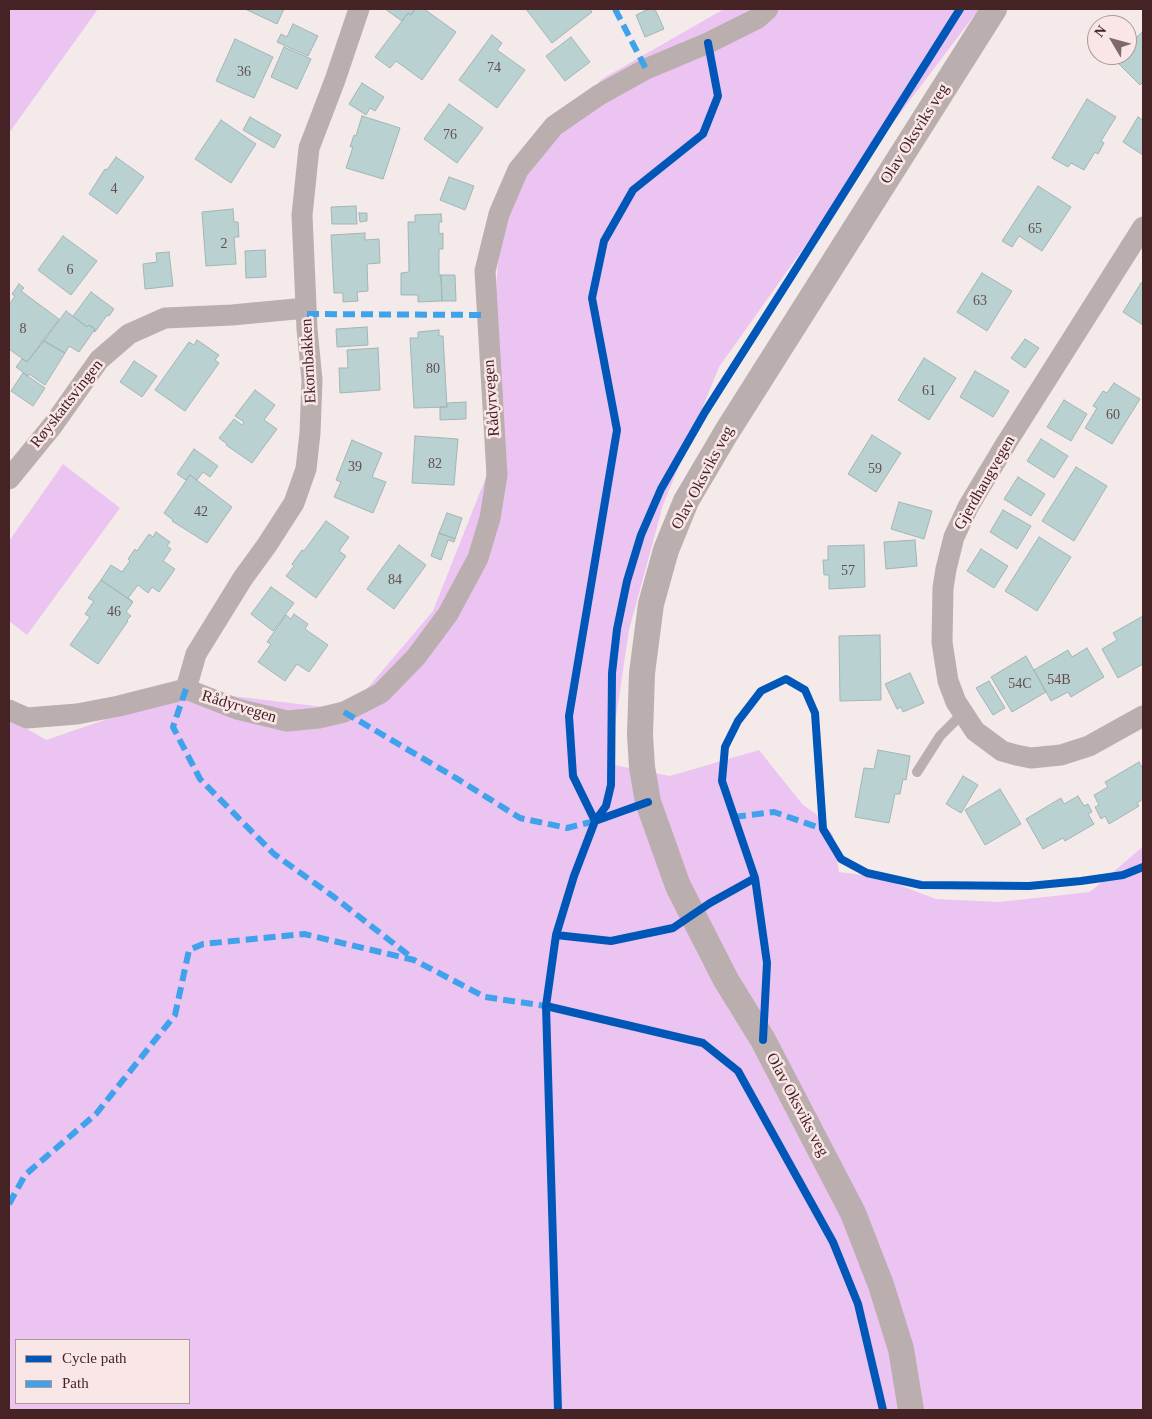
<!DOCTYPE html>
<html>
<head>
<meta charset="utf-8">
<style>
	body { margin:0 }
	#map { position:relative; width:1152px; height:1419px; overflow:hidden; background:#f5eaea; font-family:Georgia,serif }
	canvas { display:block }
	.frame { position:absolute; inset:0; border:10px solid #452224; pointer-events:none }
	.legend { position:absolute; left:15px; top:1339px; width:175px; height:65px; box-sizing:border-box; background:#f9e6e6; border:1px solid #b19898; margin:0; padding:6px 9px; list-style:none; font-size:15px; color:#452224 }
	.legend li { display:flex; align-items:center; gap:10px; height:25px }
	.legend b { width:25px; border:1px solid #b19898 }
	.north { position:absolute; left:1087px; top:15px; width:50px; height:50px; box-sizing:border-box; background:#f9e6e6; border:1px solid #b19898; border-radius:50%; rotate:307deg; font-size:14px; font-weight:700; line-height:20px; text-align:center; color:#452224 }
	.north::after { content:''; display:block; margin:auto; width:18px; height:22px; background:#836869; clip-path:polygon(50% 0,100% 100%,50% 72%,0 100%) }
</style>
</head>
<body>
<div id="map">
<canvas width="1152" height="1419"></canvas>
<div class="frame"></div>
<ul class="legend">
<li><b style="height:6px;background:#0057b8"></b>Cycle path</li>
<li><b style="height:6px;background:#3fa2eb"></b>Path</li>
</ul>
<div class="north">N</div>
</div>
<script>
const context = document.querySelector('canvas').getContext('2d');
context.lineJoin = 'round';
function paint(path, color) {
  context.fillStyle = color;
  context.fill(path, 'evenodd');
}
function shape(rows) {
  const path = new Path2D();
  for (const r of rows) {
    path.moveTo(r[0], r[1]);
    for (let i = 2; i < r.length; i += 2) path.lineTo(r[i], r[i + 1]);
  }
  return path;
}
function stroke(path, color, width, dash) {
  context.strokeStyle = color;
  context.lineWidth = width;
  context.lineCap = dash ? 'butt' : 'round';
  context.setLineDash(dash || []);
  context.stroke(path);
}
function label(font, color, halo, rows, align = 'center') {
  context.font = font + ' Georgia,serif';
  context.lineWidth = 5;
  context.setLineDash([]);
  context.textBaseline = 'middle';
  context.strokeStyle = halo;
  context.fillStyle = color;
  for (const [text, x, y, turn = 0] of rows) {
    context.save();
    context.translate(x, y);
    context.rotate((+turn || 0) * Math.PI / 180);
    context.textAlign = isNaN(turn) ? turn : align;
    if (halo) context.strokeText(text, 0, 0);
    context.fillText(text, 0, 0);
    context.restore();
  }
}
const green = shape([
	[9,9,98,9,9,133],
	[724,9,979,9,886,132,719,367,663,505,629,630,609,764,670,776,759,750,803,805,816,814,833,835,839,872,878,877,936,899,999,902,1090,892,1140,849,1143,847,1143,1410,9,1410,9,718,46,740,163,700,199,692,349,710,433,611,486,477,492,332,505,183,602,79],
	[16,1340,189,1340,189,1403,16,1403],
	[63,464,120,508,27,635,9,621,9,541]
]);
const building = shape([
	[245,9,284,9,277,24,245,9],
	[385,9,415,9,411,15,408,13,402,21,385,9],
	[415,9,424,9,456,32,422,80,396,61,390,68,375,57,408,13,411,15,415,9],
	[526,9,589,9,592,12,552,43,526,9],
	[649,9,655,9,664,29,645,37,636,15,649,9],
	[293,24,318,36,308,56,277,42,281,34,287,37,293,24],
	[1143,31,1143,82,1140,85,1114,59,1119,55,1127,55,1127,47,1143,31],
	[492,35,502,43,497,50,525,70,497,108,459,80,492,35],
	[571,37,590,62,565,81,546,56,571,37],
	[235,39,273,57,254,98,216,81,235,39],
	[284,47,311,59,297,89,271,77,284,47],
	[362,83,384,97,375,111,370,108,366,115,349,104,362,83],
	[1087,99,1116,117,1101,141,1104,143,1098,154,1095,152,1084,170,1071,163,1068,167,1052,158,1087,99],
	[449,104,483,128,457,163,424,139,449,104],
	[362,116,400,128,383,179,346,168,353,147,350,147,354,135,356,136,362,116],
	[250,117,281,135,274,148,243,130,250,117],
	[1138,117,1143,120,1143,155,1123,142,1138,117],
	[221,120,256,144,231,183,195,159,221,120],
	[116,157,144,177,117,214,89,194,105,169,107,170,116,157],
	[449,177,474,186,465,210,440,200,449,177],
	[1038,186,1071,207,1042,251,1019,236,1012,247,1002,241,1038,186],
	[356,206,357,224,332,224,331,207,356,206],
	[233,209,234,222,238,222,239,237,234,237,236,264,206,266,202,212,233,209],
	[359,213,367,213,367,221,360,222,359,213],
	[441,214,442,222,439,222,439,234,443,233,443,249,439,249,439,276,441,275,442,301,418,302,418,295,401,295,401,273,409,272,408,222,415,222,415,215,441,214],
	[365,233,365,240,379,239,380,263,367,264,368,291,357,292,358,301,343,302,343,293,334,293,331,235,365,233],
	[63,236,97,261,71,295,38,270,63,236],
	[265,250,266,277,246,278,245,251,265,250],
	[169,252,173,286,145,289,143,264,157,262,156,253,169,252],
	[982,273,1012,291,987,331,957,312,982,273],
	[441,275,455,275,456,301,442,301,441,275],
	[1141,283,1143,284,1143,325,1123,312,1141,283],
	[19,284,24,288,21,291,59,319,27,362,9,349,9,305,15,296,12,294,19,284],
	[91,292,114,309,109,316,107,315,95,332,94,331,95,329,89,325,87,327,73,316,91,292],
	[66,311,87,327,89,325,95,329,79,352,69,346,65,353,44,341,66,311],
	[367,327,368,345,337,347,336,329,367,327],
	[439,330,439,336,443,336,447,407,414,408,410,338,418,338,418,332,439,330],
	[1025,339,1039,348,1025,368,1011,358,1025,339],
	[197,340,219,355,215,360,219,363,185,411,155,390,189,342,194,345,197,340],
	[44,341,65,353,45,385,29,374,28,376,16,367,22,359,27,362,44,341],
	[378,348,380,390,340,393,339,368,348,368,347,350,378,348],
	[924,358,956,378,929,420,898,400,924,358],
	[134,361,157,376,142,397,120,382,134,361],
	[975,371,1009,391,993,417,960,397,975,371],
	[23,373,45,388,33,406,11,391,23,373],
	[1114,383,1140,399,1112,444,1085,428,1097,408,1093,406,1103,391,1107,393,1114,383],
	[255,390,275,405,264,420,277,429,252,463,226,445,227,444,219,438,234,419,242,425,244,422,235,416,255,390],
	[1064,400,1087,414,1071,441,1047,427,1064,400],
	[466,402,466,419,440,420,440,407,447,407,447,403,466,402],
	[872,435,901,453,876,492,848,474,872,435],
	[415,436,458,439,454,485,412,483,415,436],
	[1041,439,1068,456,1054,478,1027,461,1041,439],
	[352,440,382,453,372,477,386,482,373,513,334,497,341,482,336,480,352,440],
	[194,449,218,466,210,477,203,472,197,480,190,475,186,480,177,474,194,449],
	[1076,467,1107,486,1074,541,1042,521,1076,467],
	[190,475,232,507,207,543,172,521,173,520,164,513,190,475],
	[1018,477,1045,494,1031,516,1004,499,1018,477],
	[899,502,932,511,924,539,891,529,899,502],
	[1003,510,1031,526,1017,549,990,532,1003,510],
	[447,513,462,518,455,539,439,533,447,513],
	[326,521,349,537,339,551,346,556,316,598,286,576,294,566,292,564,302,550,304,551,326,521],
	[156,532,170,542,167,546,171,549,163,561,175,569,159,592,152,587,148,593,138,585,128,598,133,602,101,580,111,565,122,572,130,561,128,559,135,549,137,551,149,534,153,537,156,532],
	[439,533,455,539,454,542,448,540,441,560,431,556,439,533],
	[1039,537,1071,557,1037,611,1005,591,1039,537],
	[915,540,917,566,886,569,884,542,915,540],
	[399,545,426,565,394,609,367,589,399,545],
	[864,545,865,587,829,589,829,575,824,575,823,560,828,560,828,546,864,545],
	[981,549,1008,566,994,588,967,571,981,549],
	[101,580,133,602,126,612,131,616,127,620,128,621,98,664,70,645,90,617,85,614,94,601,88,598,101,580],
	[271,587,294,603,273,631,251,614,271,587],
	[294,614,308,624,305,629,328,645,309,672,297,664,285,681,258,662,271,644,267,642,286,615,291,619,294,614],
	[1143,616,1143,664,1118,678,1102,649,1117,640,1113,633,1143,616],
	[880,635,881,700,840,701,839,636,880,635],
	[1087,648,1104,677,1071,697,1068,692,1051,701,1034,670,1068,650,1072,657,1087,648],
	[1026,656,1046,692,1012,712,991,677,1026,656],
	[910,673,924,703,903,712,901,707,897,709,885,684,910,673],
	[989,681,1005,708,993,715,976,688,989,681],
	[878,750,910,756,906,780,903,779,900,794,895,794,889,823,855,817,864,768,874,769,878,750],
	[1139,762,1143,769,1143,799,1137,803,1139,806,1109,824,1105,816,1101,819,1095,807,1099,805,1094,795,1108,787,1105,782,1139,762],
	[963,776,978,785,961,813,946,804,963,776],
	[1000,789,1021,824,985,845,965,810,1000,789],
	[1078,796,1084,806,1088,804,1092,812,1088,814,1094,824,1065,841,1063,838,1043,849,1026,819,1061,798,1064,804,1078,796]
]);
const service = shape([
	[917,772,940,736,963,713]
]);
const minor = shape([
	[1143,227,1007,442,968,507,954,537,946,569,943,588,942,642,948,681,956,702,975,731,1002,751,1016,755,1031,758,1061,755,1089,746,1143,716],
	[9,479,53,425,99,360,129,334,165,318,232,315,306,308],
	[186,689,237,709,287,721,319,718,344,712,381,693,416,657,448,614,478,558,490,518,497,475,485,271,499,214,518,170,554,126,599,95,646,69,708,43,758,18,768,9],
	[186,689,196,654,243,578,267,545,294,503,306,469,310,433,312,380,307,329,302,215,309,148,335,80,359,9],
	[9,710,27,718,77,714,119,706,186,689]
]);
const tertiary = shape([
	[911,1410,901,1349,881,1285,853,1213,763,1040,726,980,678,886,648,802,642,767,640,735,642,673,651,604,666,550,686,501,726,433,994,9]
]);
const quiet = shape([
	[615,9,646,69],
	[307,314,487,315],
	[186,689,173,727,200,779,274,854,334,897,411,957],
	[344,712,456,778,520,818,567,828,595,821],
	[734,817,774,812,823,829],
	[9,1204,25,1175,96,1114,175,1015,189,950,203,944,304,934,414,960,485,997,546,1006]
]);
const cycleway = shape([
	[708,43,718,96,703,134,633,190,604,241,592,298,617,430,569,716,573,776,595,821,606,806,611,785,612,673,617,629,627,581,641,535,661,489,705,412,794,272,960,9],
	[755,878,767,963,763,1040],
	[556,935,611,941,673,928,710,903,755,878,722,781,725,747,738,721,761,691,786,679,805,690,815,713,823,829,841,859,867,873,921,885,1029,886,1081,881,1123,875,1143,867],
	[546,1006,703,1043,738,1071,833,1242,858,1304,883,1410],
	[558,1410,546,1006,556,935,574,876,595,821,648,802]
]);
const numberNames = [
	["74",494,68],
	["36",244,72],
	["76",450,135],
	["4",114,189],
	["65",1035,229],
	["2",224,244],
	["6",70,270],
	["63",980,301],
	["8",23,329],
	["80",433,369],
	["61",929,391],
	["60",1113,415],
	["82",435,464],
	["39",355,467],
	["59",875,469],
	["42",201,512],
	["57",848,571],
	["84",395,580],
	["46",114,612],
	["54B",1059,680],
	["54C",1020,684]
];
const streetNames = [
	["Olav Oksviks veg",915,134,-58],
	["Ekornbakken",309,361,-93],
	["Rådyrvegen",492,398,-94],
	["Røyskattsvingen",67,404,-52],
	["Olav Oksviks veg",703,478,-62],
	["Gjerdhaugvegen",985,483,-60],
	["Rådyrvegen",239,707,17],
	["Olav Oksviks veg",797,1105,62]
];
paint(green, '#ebc4f2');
paint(building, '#bad1d1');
stroke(building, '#a1b5b5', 1);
stroke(service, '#baaeae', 10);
stroke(minor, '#baaeae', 21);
stroke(tertiary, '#baaeae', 26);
stroke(quiet, '#3fa2eb', 6, [12, 6]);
stroke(cycleway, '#0057b8', 8);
label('14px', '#624e4f', null, numberNames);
label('16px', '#452224', '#f9e6e6', streetNames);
</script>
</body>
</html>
